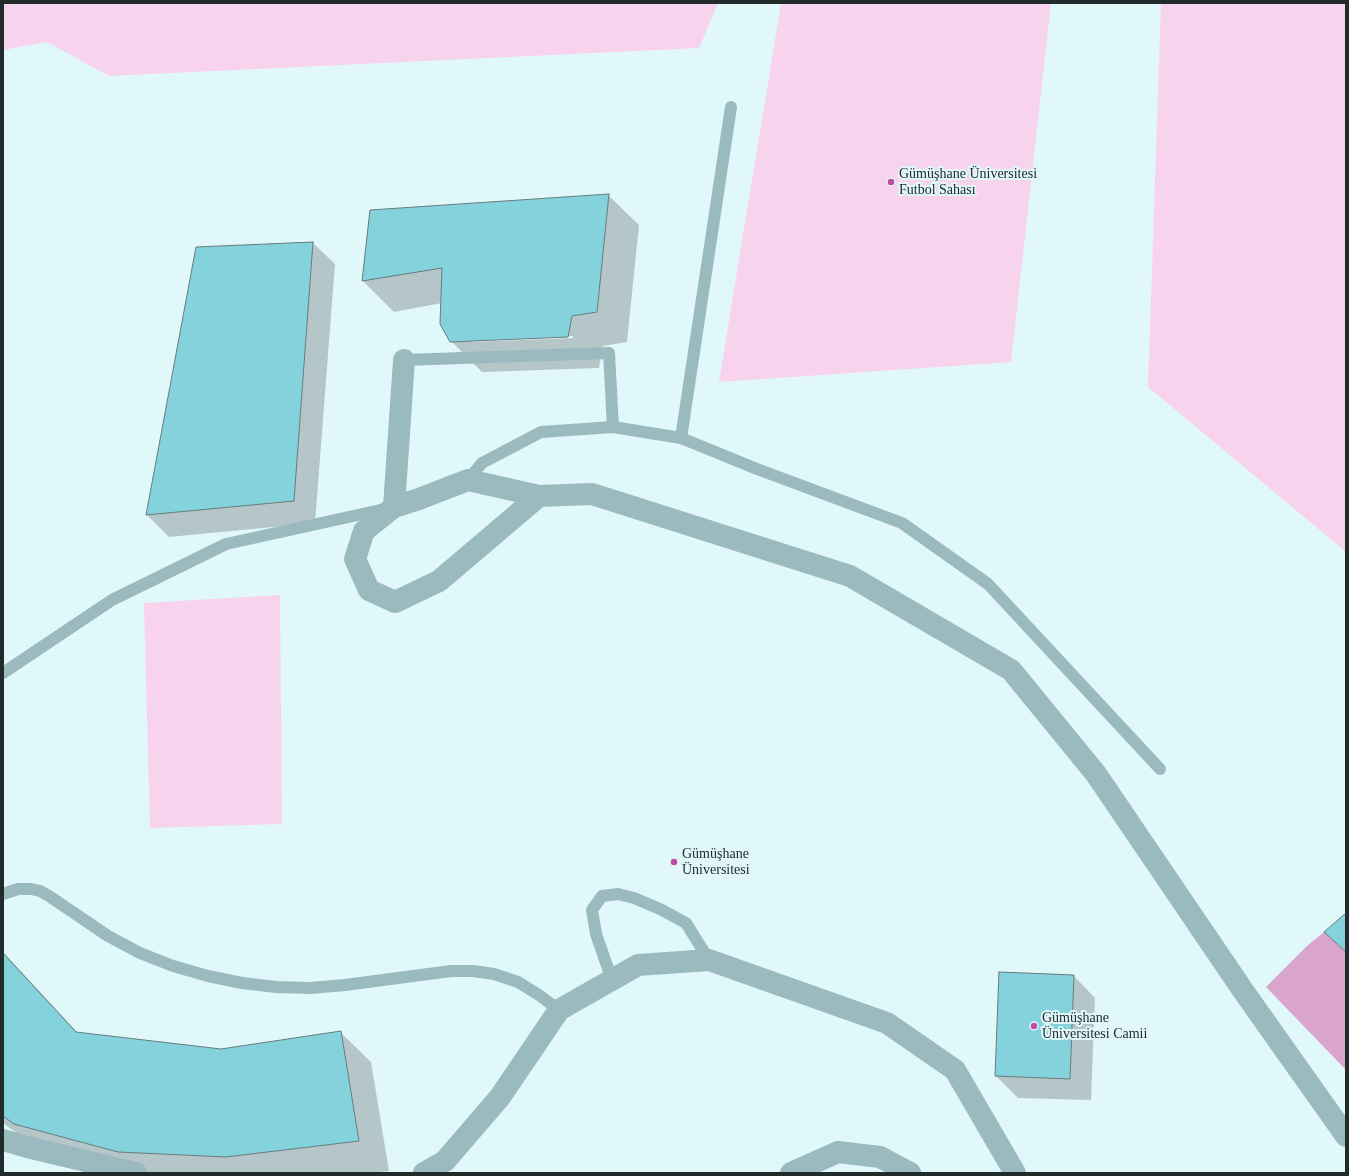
<!DOCTYPE html>
<html>
<head>
<meta charset="utf-8">
<style>
	body { margin:0 }
	#map { position:relative; width:1349px; height:1176px; overflow:hidden; background:#e1f8fb; font-family:Georgia,serif }
	canvas { display:block }
	.frame { position:absolute; inset:0; border:4px solid #222b2c; pointer-events:none }
</style>
</head>
<body>
<div id="map">
<canvas width="1349" height="1176"></canvas>
<div class="frame"></div>
</div>
<script>
const context = document.querySelector('canvas').getContext('2d');
context.lineJoin = 'round';
function paint(path, color) {
  context.fillStyle = color;
  context.fill(path, 'evenodd');
}
function shape(rows) {
  const path = new Path2D();
  for (const r of rows) {
    path.moveTo(r[0], r[1]);
    for (let i = 2; i < r.length; i += 2) path.lineTo(r[i], r[i + 1]);
  }
  return path;
}
function stroke(path, color, width, dash) {
  context.strokeStyle = color;
  context.lineWidth = width;
  context.lineCap = dash ? 'butt' : 'round';
  context.setLineDash(dash || []);
  context.stroke(path);
}
function label(font, color, halo, rows, align = 'center') {
  context.font = font + ' Georgia,serif';
  context.lineWidth = 4;
  context.setLineDash([]);
  context.textBaseline = 'middle';
  context.strokeStyle = halo;
  context.fillStyle = color;
  for (const [text, x, y, turn = 0] of rows) {
    context.save();
    context.translate(x, y);
    context.rotate((+turn || 0) * Math.PI / 180);
    context.textAlign = isNaN(turn) ? turn : align;
    if (halo) context.strokeText(text, 0, 0);
    context.fillText(text, 0, 0);
    context.restore();
  }
}
const green = shape([
	[3,3,718,3,699,48,109,76,47,42,3,50],
	[781,3,1051,3,1011,362,719,382],
	[1161,3,1346,3,1346,552,1148,387],
	[280,595,282,824,150,828,144,603]
]);
const water = shape([
	[1324,932,1346,952,1346,1070,1266,987,1308,945]
]);
const shadow = shape([
	[608,195,639,225,627,342,603,346,599,368,482,372,451,341,442,303,394,312,363,281,371,211],
	[573,336,573,338,471,342,471,340],
	[313,243,335,264,315,523,169,537,147,515,197,248],
	[3,952,78,1033,221,1050,340,1032,371,1062,389,1171,371,1173,115,1173,46,1155,3,1123],
	[1074,976,1095,998,1091,1100,1018,1098,996,1076]
]);
const building = shape([
	[609,194,597,312,572,316,568,337,450,342,440,324,442,268,362,281,370,210,609,194],
	[313,242,294,501,146,515,196,247,313,242],
	[1346,913,1346,952,1324,932,1346,913],
	[3,953,76,1032,221,1049,341,1031,359,1141,226,1157,118,1152,14,1124,3,1116,3,953],
	[999,972,1074,975,1070,1079,995,1076,999,972]
]);
const service = shape([
	[404,360,609,353,613,427,681,438,757,469,902,523,988,584,1160,769],
	[681,438,731,107],
	[468,480,482,463,541,432,613,427],
	[3,673,112,600,226,544,385,509],
	[3,894,18,889,31,889,40,891,49,896,108,936,140,953,173,966,208,976,242,983,276,987,310,988,345,985,451,971,473,971,494,974,518,982,539,995,559,1010],
	[612,980,596,934,592,910,602,896,618,894,634,898,660,909,686,923,709,960]
]);
const minor = shape([
	[539,496,468,480,419,499,394,507,364,531,355,559,369,590,395,602,439,581,539,496,592,494,850,576,1011,670,1096,774,1244,992,1346,1136],
	[394,507,404,360],
	[3,1140,27,1147,136,1173],
	[424,1173,445,1161,500,1097,559,1010,638,965,709,960,887,1023,955,1070,1015,1173],
	[791,1173,838,1152,880,1157,910,1173]
]);
const markers = [
	[891,182,4,"#be4ba5"],
	[674,862,4,"#be4ba5"],
	[1034,1026,4,"#be4ba5"]
];
const poiNames = [
	["Gümüşhane Üniversitesi",899,174],
	["Futbol Sahası",899,190],
	["Gümüşhane",682,854],
	["Üniversitesi",682,870],
	["Gümüşhane",1042,1018],
	["Üniversitesi Camii",1042,1034]
];
paint(green, '#f8d3ed');
paint(water, '#d9a5ca');
paint(shadow, '#0003');
paint(building, '#84d2dc');
stroke(building, '#667b7e', 1);
stroke(service, '#9bbabf', 12);
stroke(minor, '#9bbabf', 22);
for (const [x, y, r, color] of markers) {
  const dot = new Path2D();
  dot.arc(x, y, r, 0, 2 * Math.PI);
  context.fillStyle = color;
  context.fill(dot);
  stroke(dot, '#e1f8fb', 1.5);
}
label('14px', '#222b2c', '#e1f8fb', poiNames, 'left');
</script>
</body>
</html>
